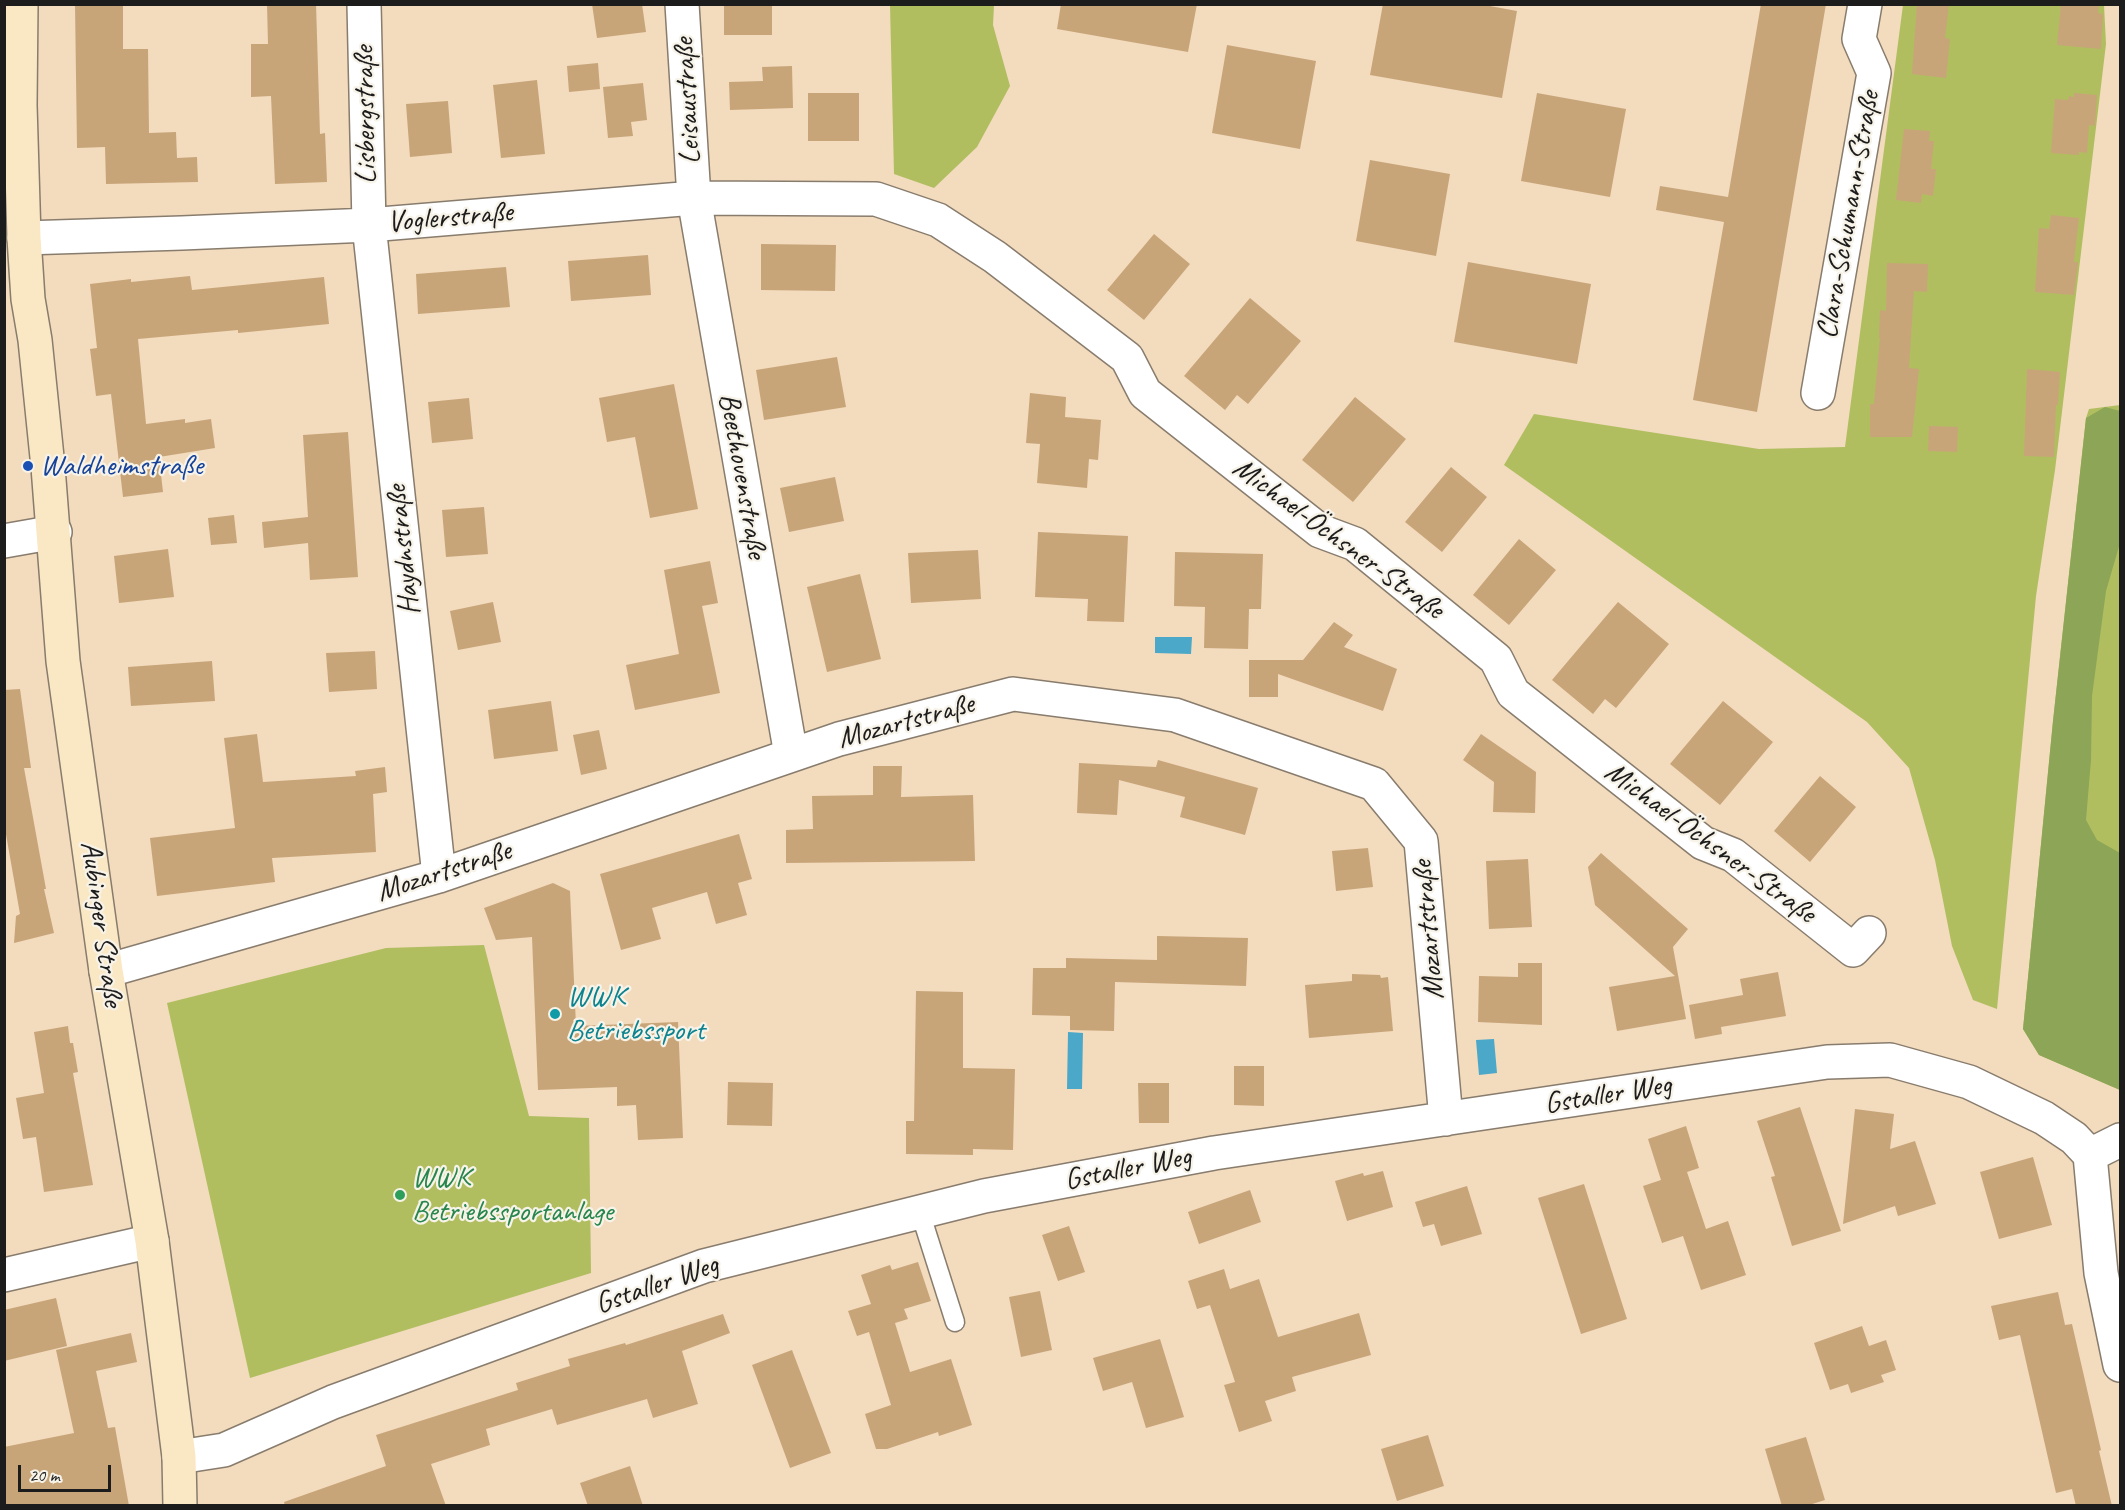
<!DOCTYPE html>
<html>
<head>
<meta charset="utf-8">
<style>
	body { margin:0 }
	#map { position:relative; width:2125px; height:1510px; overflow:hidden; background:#f3dbbe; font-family:Caveat,sans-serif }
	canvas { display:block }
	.frame { position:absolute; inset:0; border:6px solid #1c1c1c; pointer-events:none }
	.scale { position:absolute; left:18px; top:1465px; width:93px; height:27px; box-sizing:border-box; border:3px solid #1c1c1c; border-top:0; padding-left:8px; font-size:18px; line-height:21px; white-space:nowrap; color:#1c1c1c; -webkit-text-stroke:4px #f7f3e8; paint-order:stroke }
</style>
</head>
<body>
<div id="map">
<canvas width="2125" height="1510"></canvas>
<div class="frame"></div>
<div class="scale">20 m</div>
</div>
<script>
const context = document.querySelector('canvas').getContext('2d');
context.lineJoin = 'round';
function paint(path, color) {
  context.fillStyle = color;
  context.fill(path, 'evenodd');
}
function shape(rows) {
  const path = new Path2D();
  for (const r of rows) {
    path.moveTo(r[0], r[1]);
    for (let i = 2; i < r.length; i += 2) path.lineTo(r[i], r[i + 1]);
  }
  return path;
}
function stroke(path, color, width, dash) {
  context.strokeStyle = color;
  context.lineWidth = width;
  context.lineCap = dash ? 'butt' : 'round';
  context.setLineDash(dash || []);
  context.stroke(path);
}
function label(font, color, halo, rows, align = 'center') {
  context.font = font + ' Caveat,sans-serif';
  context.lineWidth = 4.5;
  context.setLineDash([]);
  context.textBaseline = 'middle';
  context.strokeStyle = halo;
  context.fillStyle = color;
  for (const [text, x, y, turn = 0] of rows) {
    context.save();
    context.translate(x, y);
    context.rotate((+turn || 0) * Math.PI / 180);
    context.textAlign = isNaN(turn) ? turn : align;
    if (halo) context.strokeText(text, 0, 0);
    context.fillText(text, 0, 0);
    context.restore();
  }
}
const green = shape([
	[890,5,994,5,993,25,1010,86,977,147,934,188,894,174],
	[1903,5,2104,5,2106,44,2055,470,2036,596,1997,1009,1973,1000,1952,946,1935,860,1909,768,1867,722,1504,465,1534,414,1759,449,1845,447],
	[2120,405,2120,1090,2039,1055,2023,1029,2053,721,2086,418,2089,409],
	[484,945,529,1116,589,1118,591,1273,250,1378,167,1003,386,948]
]);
const forest = shape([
	[2105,407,2120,411,2120,543,2106,591,2092,696,2091,760,2086,820,2097,840,2120,853,2120,1090,2039,1055,2023,1029,2053,721,2086,418]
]);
const water = shape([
	[1155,637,1192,637,1191,654,1155,653],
	[1068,1032,1083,1033,1082,1089,1067,1089],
	[1494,1039,1497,1073,1479,1075,1476,1040]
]);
const building = shape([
	[75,4,123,4,123,49,148,49,149,133,176,132,177,158,197,157,198,182,106,184,105,147,77,148],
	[267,4,316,4,320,134,325,133,327,182,275,184,271,96,251,97,251,44,268,44],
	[592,4,642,4,646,32,597,38],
	[724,4,772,4,772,35,724,35],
	[1061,4,1197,4,1188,52,1057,29],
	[1383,4,1479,4,1517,11,1502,98,1370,75],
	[1761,4,1826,4,1757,412,1693,400,1724,222,1656,210,1660,186,1728,197],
	[1917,4,1949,4,1945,38,1950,39,1946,78,1912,74],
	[2061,4,2099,4,2098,13,2103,14,2101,49,2057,45],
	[1227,45,1316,61,1300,149,1212,133],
	[598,63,600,89,569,92,567,66],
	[792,66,793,108,730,110,729,82,763,81,762,67],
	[537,80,545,154,501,158,493,85],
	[643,83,647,120,631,122,633,136,608,138,603,87],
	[808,93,859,93,859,141,808,141],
	[1537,93,1626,109,1610,197,1521,181],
	[2074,93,2097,95,2095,126,2089,125,2087,153,2079,152,2079,155,2051,153,2055,99,2068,100,2069,96,2074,97],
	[448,101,452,153,410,157,406,104],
	[1904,129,1930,131,1929,141,1934,141,1931,169,1936,169,1933,196,1922,194,1921,203,1896,200],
	[1370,160,1450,174,1436,256,1356,241],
	[2051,215,2079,218,2074,262,2078,262,2074,295,2035,292,2039,228,2049,229],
	[1154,234,1190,264,1144,320,1107,290],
	[761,244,836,245,835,291,761,290],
	[648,255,651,295,571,301,568,261],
	[1468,262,1591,284,1577,364,1454,342],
	[1887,263,1928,264,1927,292,1914,291,1909,368,1919,369,1912,437,1870,437,1870,404,1874,404,1880,338,1879,338,1880,310,1886,311],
	[506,267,510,307,418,314,416,274],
	[190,276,192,290,324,277,329,324,238,333,238,330,138,339,146,424,185,419,185,423,211,419,215,448,159,457,163,492,123,497,111,394,96,396,90,349,97,348,90,284,131,279,131,282],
	[1250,298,1301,341,1248,404,1237,395,1225,410,1184,376],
	[837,357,846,407,764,420,756,370],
	[2027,369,2060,372,2058,405,2056,405,2054,457,2024,456],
	[674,384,698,509,650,518,635,437,607,442,599,398],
	[1030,393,1066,397,1065,417,1101,420,1098,460,1089,459,1087,488,1037,483,1040,444,1026,443],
	[1355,397,1406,439,1353,502,1302,460],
	[469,398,473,439,432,443,428,402],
	[1929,426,1958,427,1957,452,1928,451],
	[348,432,358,577,310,580,308,543,264,548,262,522,308,517,303,435],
	[1451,467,1487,497,1442,552,1405,522],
	[835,477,844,521,789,532,780,488],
	[484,507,488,554,446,557,442,510],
	[234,515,237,543,211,545,208,518],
	[1038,532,1128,536,1124,622,1087,621,1088,599,1035,597],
	[1519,539,1556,570,1509,625,1473,595],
	[168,549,174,597,119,603,114,556],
	[978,550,981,599,911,603,908,553],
	[1175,552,1263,554,1261,609,1249,609,1248,649,1204,648,1205,607,1174,606],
	[710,561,718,603,702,606,720,693,635,710,626,665,679,654,664,570],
	[860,574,881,659,827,672,807,587],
	[493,602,501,642,458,650,450,611],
	[1618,602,1669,644,1616,708,1605,699,1593,714,1552,680],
	[1334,622,1353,635,1344,647,1397,669,1383,711,1278,674,1278,697,1249,697,1249,660,1303,660],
	[375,651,377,689,329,692,326,653],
	[212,661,215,701,131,706,128,667],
	[20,689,31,768,24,768,46,889,44,889,54,933,14,943,16,916,20,914,4,823,4,690],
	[551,701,558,751,494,759,488,710],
	[1723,701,1773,742,1720,805,1670,764],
	[599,730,607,769,581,775,573,735],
	[257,734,263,782,356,776,355,771,385,767,387,792,373,794,376,852,272,858,275,882,157,896,150,838,235,828,224,738],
	[1481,734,1536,772,1535,813,1493,812,1494,782,1463,760],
	[1158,760,1258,788,1245,835,1180,817,1185,797,1119,780,1117,815,1077,813,1079,763,1156,767],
	[873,766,902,766,901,797,973,795,975,861,786,863,786,830,813,829,812,796,873,795],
	[1820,776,1856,807,1810,862,1774,831],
	[739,834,752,879,738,883,747,915,716,924,707,892,652,908,661,939,621,950,600,874],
	[1368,848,1373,887,1336,891,1332,851],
	[1601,853,1688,929,1673,947,1686,1019,1617,1031,1609,987,1675,976,1595,905,1588,867],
	[1528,859,1532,927,1489,929,1486,861],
	[553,883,570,891,576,1026,678,1022,683,1138,638,1140,636,1105,617,1106,617,1087,538,1090,532,937,496,940,484,908],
	[1157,936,1248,938,1246,986,1115,982,1114,1031,1070,1030,1070,1016,1032,1015,1033,968,1066,968,1066,958,1157,960],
	[1518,963,1542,963,1542,1025,1478,1022,1479,976,1518,977],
	[1778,972,1786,1016,1721,1027,1722,1034,1695,1039,1689,1005,1743,995,1740,979],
	[1352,974,1380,975,1381,978,1388,977,1393,1031,1309,1038,1305,985,1352,981],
	[916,991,963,992,963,1068,1015,1069,1013,1150,973,1149,973,1155,906,1154,906,1121,914,1121],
	[68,1026,70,1043,73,1043,78,1072,73,1073,93,1185,44,1192,36,1137,23,1139,16,1098,44,1093,34,1032],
	[1234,1066,1264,1066,1264,1106,1234,1105],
	[728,1082,773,1083,772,1126,727,1125],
	[1138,1083,1169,1083,1169,1123,1139,1123],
	[1800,1107,1841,1231,1792,1246,1771,1177,1775,1176,1757,1121],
	[1855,1109,1894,1114,1890,1149,1915,1141,1936,1204,1898,1216,1895,1206,1843,1224],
	[1686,1126,1699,1168,1687,1172,1706,1229,1728,1221,1746,1275,1701,1290,1683,1236,1662,1243,1643,1186,1661,1180,1648,1139],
	[2033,1157,2052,1225,1999,1239,1980,1172],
	[1383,1171,1393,1207,1347,1221,1335,1181,1363,1173,1364,1176],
	[1584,1184,1627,1319,1581,1334,1538,1198],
	[1467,1186,1482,1234,1441,1246,1434,1224,1423,1227,1415,1202],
	[1250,1190,1261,1222,1199,1244,1188,1212],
	[1069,1226,1085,1272,1058,1281,1042,1235],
	[918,1262,931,1301,904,1309,908,1319,895,1323,910,1372,951,1359,972,1425,939,1436,938,1432,887,1449,876,1449,865,1414,891,1405,869,1332,857,1336,848,1311,871,1304,861,1275,890,1265,892,1270],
	[1224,1269,1230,1289,1259,1279,1278,1337,1359,1313,1371,1355,1292,1377,1296,1391,1265,1401,1272,1421,1239,1432,1224,1385,1235,1382,1210,1305,1197,1309,1188,1281],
	[1040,1291,1052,1350,1021,1357,1009,1297],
	[2058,1292,2065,1325,2072,1324,2101,1450,2099,1451,2112,1506,2076,1506,2072,1489,2056,1493,2020,1335,1999,1340,1991,1306],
	[56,1298,67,1346,4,1361,4,1310],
	[723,1314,730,1333,682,1351,698,1404,653,1418,647,1399,557,1425,552,1409,486,1429,490,1445,431,1464,446,1506,285,1506,284,1502,386,1466,376,1435,518,1390,516,1383,570,1366,568,1359,625,1343,626,1345],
	[1862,1326,1869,1346,1886,1340,1896,1370,1881,1375,1884,1382,1851,1393,1848,1384,1830,1390,1814,1343],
	[131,1333,137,1362,96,1371,108,1428,115,1427,129,1506,4,1506,4,1447,74,1433,56,1350],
	[1160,1339,1184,1417,1146,1428,1132,1382,1103,1391,1093,1358],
	[792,1350,831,1453,790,1468,752,1365],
	[1428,1435,1444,1486,1397,1501,1381,1449],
	[1806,1437,1825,1500,1806,1506,1782,1506,1765,1449],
	[630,1466,643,1506,588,1506,580,1483]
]);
const lane = shape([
	[920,1212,955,1322]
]);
const street = shape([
	[364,4,369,225,439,876],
	[682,4,694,198,791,755],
	[24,238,182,233,369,225,694,198,876,199,938,220,995,257,1127,358,1145,393,1320,531,1355,544,1496,659,1513,693,1703,843,1733,855,1853,950,1869,933],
	[1818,393,1874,73,1859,39,1865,4],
	[4,541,55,532],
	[106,971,439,876,839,739,1013,694,1175,715,1374,784,1421,841,1446,1119],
	[2090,1155,2101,1273,2120,1365],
	[2090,1155,2120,1140],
	[4,1275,152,1241],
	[179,1457,224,1450,333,1402,704,1266,984,1196,1214,1153,1827,1062,1890,1060,1969,1082,2044,1118,2074,1138,2090,1155]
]);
const secondary = shape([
	[21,4,20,105,24,238,28,299,35,340,48,467,63,661,106,971,152,1241,179,1457,180,1506]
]);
const markers = [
	[28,466,6,"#1a4fb4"],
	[555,1014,6,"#0f9aa8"],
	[400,1195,6,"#2e9e5b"]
];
const streetNames = [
	["Leisaustraße",688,101,-93],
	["Lisbergstraße",366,115,-91],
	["Clara-Schumann-Straße",1849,215,-80],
	["Voglerstraße",450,218,-5],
	["Beethovenstraße",742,476,80],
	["Michael-Öchsner-Straße",1338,539,36],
	["Haydnstraße",404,550,-96],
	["Mozartstraße",906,722,-15],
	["Michael-Öchsner-Straße",1710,843,36],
	["Mozartstraße",444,872,-18],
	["Aubinger Straße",101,924,82],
	["Mozartstraße",1429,930,-95],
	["Gstaller Weg",1608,1095,-9],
	["Gstaller Weg",1128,1169,-11],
	["Gstaller Weg",657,1285,-19]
];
const transitNames = [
	["Waldheimstraße",40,466]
];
const cultureNames = [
	["WWK",567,997],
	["Betriebssport",567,1031]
];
const leisureNames = [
	["WWK",412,1178],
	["Betriebssportanlage",412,1212]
];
paint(green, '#b0be60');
paint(forest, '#8ca556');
paint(water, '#4ba8c9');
paint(building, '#c8a578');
stroke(lane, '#887c6d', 21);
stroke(street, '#887c6d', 36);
stroke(secondary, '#887c6d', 36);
stroke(lane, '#fff', 18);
stroke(street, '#fff', 33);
stroke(secondary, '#fae7c3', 33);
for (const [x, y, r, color] of markers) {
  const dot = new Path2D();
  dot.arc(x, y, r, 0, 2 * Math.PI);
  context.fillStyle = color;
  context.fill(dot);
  stroke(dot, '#f7f3e8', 2);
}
label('30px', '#1c1c1c', '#f7f3e8', streetNames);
label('30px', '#164399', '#f7f3e8', transitNames, 'left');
label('30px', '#0d838f', '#f7f3e8', cultureNames, 'left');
label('30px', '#27864d', '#f7f3e8', leisureNames, 'left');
</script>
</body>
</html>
